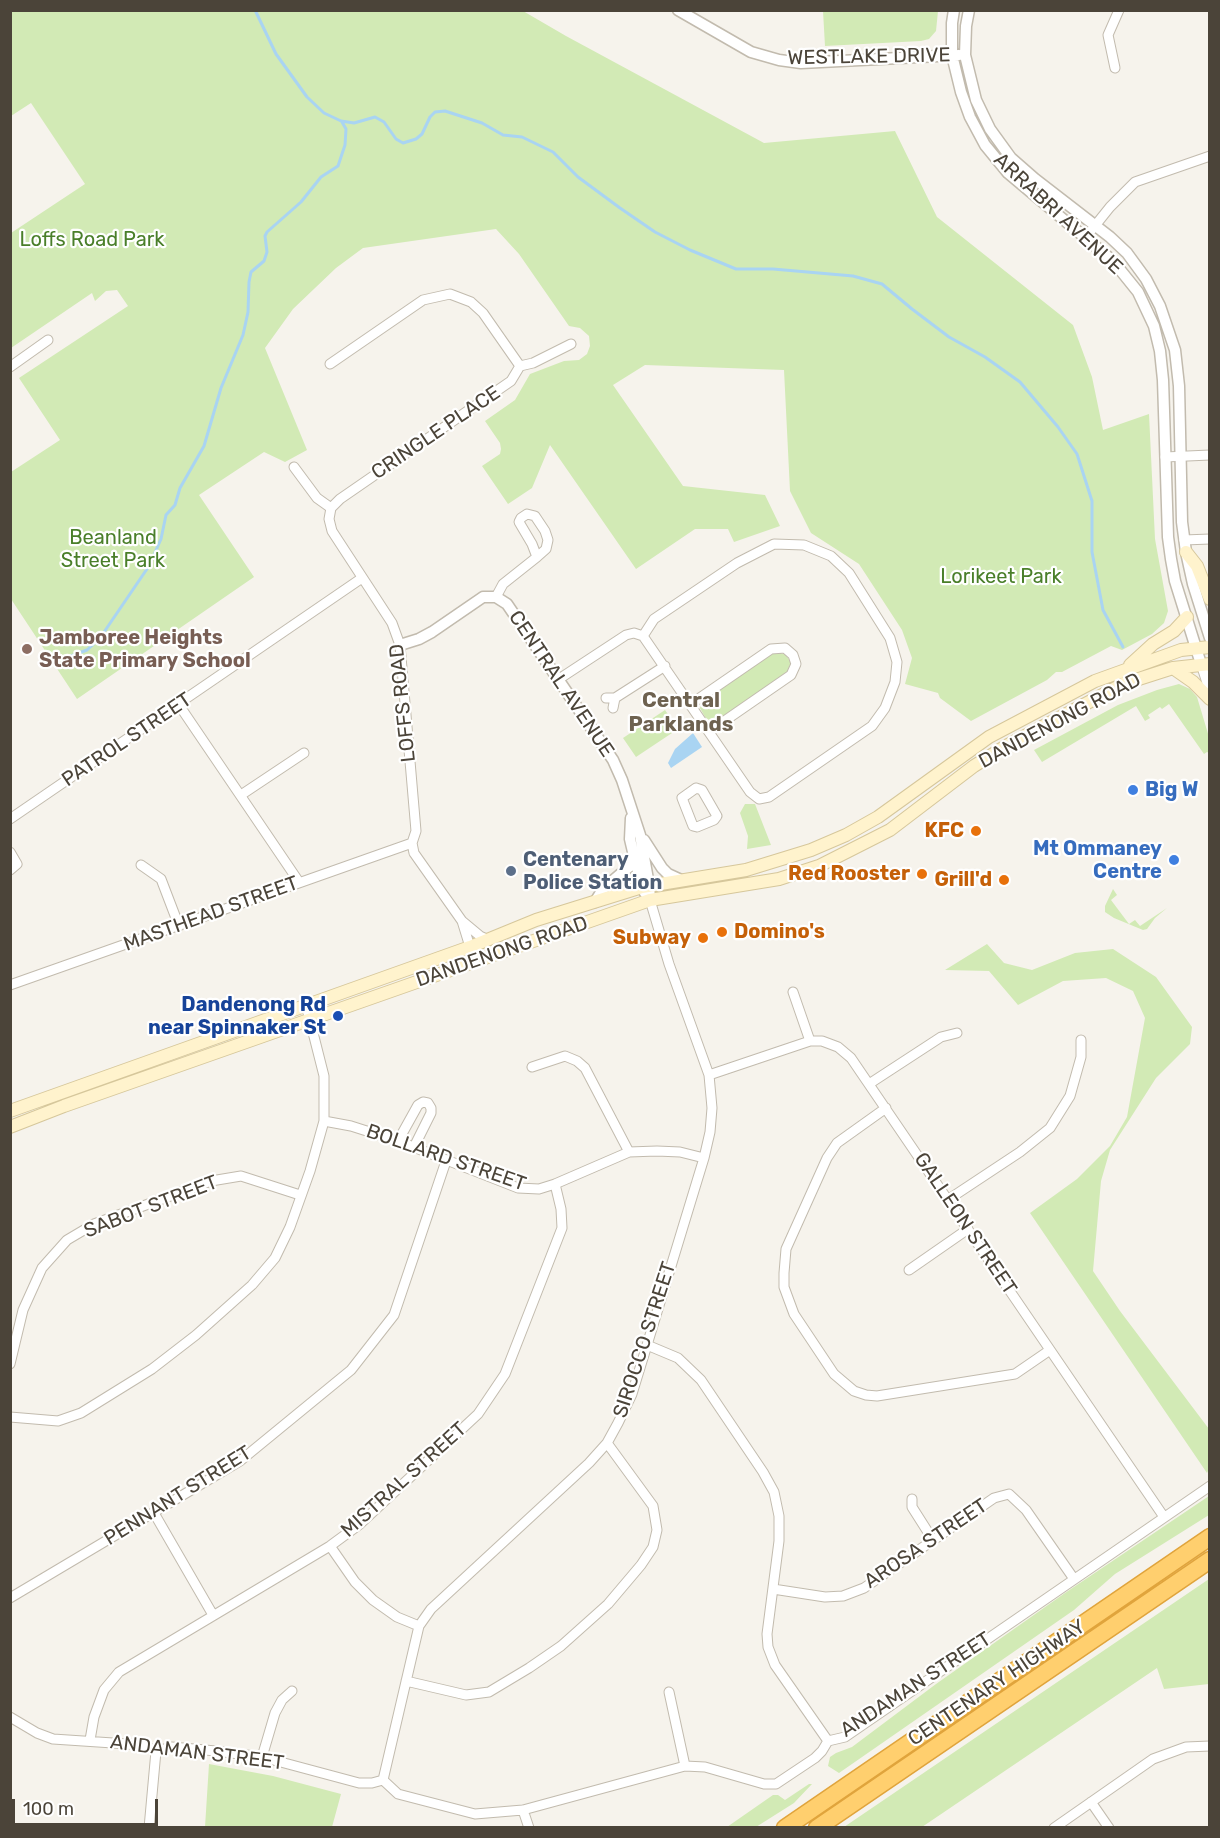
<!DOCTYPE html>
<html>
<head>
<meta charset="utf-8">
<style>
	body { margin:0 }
	#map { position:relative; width:1220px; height:1838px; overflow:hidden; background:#f6f3ec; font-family:Rubik,sans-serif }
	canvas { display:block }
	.frame { position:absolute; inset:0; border:12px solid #4b4439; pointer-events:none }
	.scale { position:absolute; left:12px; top:1799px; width:146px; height:27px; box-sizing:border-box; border:3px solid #4b4439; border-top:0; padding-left:8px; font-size:18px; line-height:21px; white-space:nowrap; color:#4b4439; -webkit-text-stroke:4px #fff; paint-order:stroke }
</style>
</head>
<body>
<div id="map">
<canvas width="1220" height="1838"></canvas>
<div class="frame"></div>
<div class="scale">100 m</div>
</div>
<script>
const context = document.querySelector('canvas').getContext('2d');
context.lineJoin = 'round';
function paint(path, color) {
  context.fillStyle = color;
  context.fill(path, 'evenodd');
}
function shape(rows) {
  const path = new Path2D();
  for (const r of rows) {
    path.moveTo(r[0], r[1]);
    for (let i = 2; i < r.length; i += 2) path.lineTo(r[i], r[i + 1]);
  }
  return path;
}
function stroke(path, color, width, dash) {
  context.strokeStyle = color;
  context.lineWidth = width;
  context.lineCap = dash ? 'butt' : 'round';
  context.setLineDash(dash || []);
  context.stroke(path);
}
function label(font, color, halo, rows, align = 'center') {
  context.font = font + ' Rubik,sans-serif';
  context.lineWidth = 4.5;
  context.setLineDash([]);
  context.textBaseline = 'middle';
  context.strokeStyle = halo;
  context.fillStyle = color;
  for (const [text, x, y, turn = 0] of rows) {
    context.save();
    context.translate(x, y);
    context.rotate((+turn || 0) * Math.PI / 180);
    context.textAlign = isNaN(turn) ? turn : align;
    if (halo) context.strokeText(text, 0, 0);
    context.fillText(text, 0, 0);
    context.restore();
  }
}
const green = shape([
	[11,10,523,11,566,36,764,143,895,131,937,217,1073,325,1092,377,1103,430,1149,414,1155,539,1168,611,1164,623,1152,634,1122,650,1111,646,1062,672,1056,672,1047,680,971,721,940,698,938,693,905,684,912,658,902,630,859,564,811,533,790,491,784,370,645,365,613,385,683,486,765,495,780,526,734,542,728,529,695,529,636,569,550,445,532,488,508,504,482,466,500,454,501,449,500,443,485,421,515,400,530,374,564,361,579,360,587,354,590,346,589,336,580,328,569,326,519,254,496,229,363,248,336,268,293,309,265,348,307,450,285,462,264,452,199,495,254,577,77,699,11,599,11,472,60,440,19,378,128,306,117,290,106,291,95,301,92,293,11,348,11,233,85,184,31,103,11,116],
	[823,11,823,10,938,11,936,31,929,39,921,41,825,46],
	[778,652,786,655,790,661,790,665,787,673,717,720,709,720,705,717,700,708,703,701,773,653],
	[1179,684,1190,689,1197,697,1209,737,1209,753,1207,752,1204,754,1169,704,1162,709,1160,707,1148,715,1150,718,1145,721,1136,706,1042,762,1034,750,1118,705,1157,690],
	[665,710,678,729,636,757,623,738],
	[745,804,755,804,771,845,747,849,748,836,740,813],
	[1113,889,1117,895,1111,900,1129,924,1135,920,1140,926,1167,908,1155,918,1147,929,1143,930,1114,918,1105,912,1105,906],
	[987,944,1004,963,1032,970,1075,953,1113,949,1156,977,1192,1027,1190,1044,1156,1078,1110,1150,1101,1181,1093,1271,1120,1311,1209,1429,1209,1469,1207,1473,1030,1213,1077,1179,1110,1146,1127,1117,1145,1018,1133,991,1106,978,1063,981,1018,1005,989,971,945,970],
	[1209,1496,1209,1515,1115,1574,1074,1610,839,1773,828,1766,830,1757,836,1753,852,1747,936,1684,1065,1593],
	[1209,1579,1209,1684,1164,1689,1157,1668,922,1827,844,1827],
	[209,1764,273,1776,341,1794,332,1827,205,1827],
	[809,1784,812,1784,794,1803,756,1827,727,1827,773,1795,778,1795,785,1800]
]);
const water = shape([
	[693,733,702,747,671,768,668,763,675,749]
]);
const stream = shape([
	[255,10,276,54,307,97,324,113,341,121,354,123,375,117,384,122,396,139,403,143,416,139,422,134,430,117,435,112,445,111,482,123,503,135,522,137,553,152,578,177,620,208,655,232,690,250,736,269,773,269,853,276,882,284,912,309,949,337,985,357,1020,382,1058,427,1077,454,1092,501,1092,552,1103,610,1123,647],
	[63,659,87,650,100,638,149,566,161,539,166,515,175,505,180,488,204,446,221,388,243,335,248,312,249,282,251,272,264,261,267,252,265,236,267,232,301,202,321,177,338,166,345,145,346,129,342,122]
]);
const minor = shape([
	[1115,68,1108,35,1119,10],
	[1086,237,1110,207,1135,182,1210,156],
	[330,364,423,300,450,294,471,302,483,313,520,366],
	[10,367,48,340],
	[1165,457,1210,455],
	[294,467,317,498,331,508,329,519,332,531,392,623,400,645,416,831,412,843,414,853,462,921,470,947,482,958],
	[331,508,340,499,511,381,520,366,533,363,571,344],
	[1184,540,1210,539],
	[496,597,503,584,537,557,532,544,519,522,521,518,527,514,535,516,545,531,548,540,546,549,537,557],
	[1201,664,1210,692],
	[559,679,626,635,634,633,643,636,654,619,737,563,774,544,804,545,831,556,849,573,890,638,897,662,895,682,885,708,872,726,769,797,759,799,750,792,643,636],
	[606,698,615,698,613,708],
	[615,698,665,666],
	[691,704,771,649,785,648,793,655,796,664,791,675,710,731],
	[179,705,299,882],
	[696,788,702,790,717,816,714,820,697,827,693,826,682,798,696,788],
	[241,795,304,753],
	[10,819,362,578],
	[10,852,17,864,10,870],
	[141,865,161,879,179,926],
	[462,921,480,936,489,940],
	[10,985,412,843],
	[793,992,810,1041],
	[532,1067,565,1056,577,1061,585,1068,629,1152],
	[709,1075,810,1041,822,1041,838,1047,851,1058,1164,1517],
	[869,1084,941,1037,957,1033],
	[886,1108,837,1143,827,1158,786,1249,784,1273,784,1287,794,1314,834,1374,854,1391,866,1395,877,1396,1015,1374,1050,1350],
	[324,1121,351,1126,398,1141,518,1188,539,1189,555,1184,629,1152,657,1151,680,1152,704,1158],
	[398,1141,418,1105,423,1102,428,1103,431,1108,431,1113,414,1147],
	[949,1199,1020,1152,1050,1128,1070,1096,1081,1057,1081,1040],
	[909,1270,968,1229],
	[647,1345,678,1358,701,1380,763,1472,774,1492,779,1516,779,1541,767,1634,768,1647,775,1665,828,1741],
	[10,1364,23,1310,42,1268,67,1240,94,1224,211,1181,241,1176,300,1195],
	[10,1417,58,1421,81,1413,152,1369,196,1335,252,1285,275,1258,290,1227,310,1171,324,1121,324,1076,306,1005],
	[912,1499,912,1507,933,1540],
	[154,1513,213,1615],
	[330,1546,355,1582,373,1600,397,1617,419,1626],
	[773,1589,825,1597,843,1596,864,1588,994,1498,1009,1494,1026,1510,1074,1579],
	[10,1598,240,1461,351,1370,394,1315,446,1161],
	[406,1681,466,1695,489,1692,529,1668,561,1646,608,1604,641,1565,653,1547,657,1530,653,1506,607,1443],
	[669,1692,685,1766],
	[10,1717,37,1733,53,1739,143,1745,156,1751,172,1747,216,1751,262,1757,359,1783,372,1783,383,1780,398,1794,475,1814,523,1810,685,1766,705,1767,764,1784,776,1784,815,1758,822,1751,828,1741,845,1737,1210,1486],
	[90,1740,94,1717,104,1690,119,1672,330,1546,360,1524,478,1414,505,1374,562,1228,561,1209,555,1184],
	[262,1757,275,1713,282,1700,292,1691],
	[383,1780,419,1626,431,1609,589,1463,607,1443,618,1423,632,1394,647,1345,704,1158,710,1132,712,1108,709,1075,669,964,650,900],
	[1091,1802,1109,1828],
	[523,1810,529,1828],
	[149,1828,156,1751],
	[1054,1828,1153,1759,1186,1747,1210,1746]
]);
const tertiary = shape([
	[678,10,751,52,779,60,801,63,959,55],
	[954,10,952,23,952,55,961,92,970,117,985,145,1008,173,1113,261,1138,292,1154,326,1160,351,1163,380,1168,537,1171,559,1175,581,1201,664],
	[969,10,966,26,965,55,976,100,990,129,1011,158,1035,179,1110,237,1127,253,1146,279,1160,306,1175,350,1179,386,1182,522,1186,552,1193,584,1210,638],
	[400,645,419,639,432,632,483,597,496,597,507,604,613,760,622,780,640,835,649,885,650,900],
	[631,818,630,839,634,856,642,887,645,893],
	[644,840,662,868,668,874,681,880],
	[595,902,603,889,630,866,634,856]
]);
const secondary = shape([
	[1186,552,1197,566,1210,599],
	[1130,665,1153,644,1174,631,1187,617],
	[1173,668,1193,682,1210,699],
	[10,1111,470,947,536,920,642,887,746,870,811,850,846,835,878,817,989,737,1095,681,1181,650,1210,647],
	[10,1127,64,1106,650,900,779,879,819,866,890,830,974,766,1006,746,1123,684,1173,668,1210,664]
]);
const motorway = shape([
	[785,1828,1210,1537],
	[817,1828,1210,1560]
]);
const markers = [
	[27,649,6,"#8d6e63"],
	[1133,790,6,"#3f7fe0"],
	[976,831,6,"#e8710a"],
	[1174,860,6,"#3f7fe0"],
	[511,871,6,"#5c6f8a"],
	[922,874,6,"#e8710a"],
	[1004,880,6,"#e8710a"],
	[722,932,6,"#e8710a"],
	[703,938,6,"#e8710a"],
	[338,1016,6,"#1a4fb4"]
];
const streetNames = [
	["WESTLAKE DRIVE",869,57,-1],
	["ARRABRI AVENUE",1058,214,43],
	["CRINGLE PLACE",436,433,-34],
	["CENTRAL AVENUE",561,684,56],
	["LOFFS ROAD",403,703,-96],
	["DANDENONG ROAD",1060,721,-28],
	["PATROL STREET",127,740,-34],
	["MASTHEAD STREET",211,914,-20],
	["DANDENONG ROAD",502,952,-19],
	["BOLLARD STREET",446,1158,19],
	["SABOT STREET",151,1207,-21],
	["GALLEON STREET",965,1224,56],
	["SIROCCO STREET",645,1340,-72],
	["MISTRAL STREET",404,1480,-42],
	["PENNANT STREET",178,1496,-32],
	["AROSA STREET",926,1544,-34],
	["CENTENARY HIGHWAY",997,1683,-34],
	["ANDAMAN STREET",916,1685,-33],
	["ANDAMAN STREET",197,1753,7]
];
const parkNames = [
	["Loffs Road Park",92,240],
	["Beanland",113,538],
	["Street Park",113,561],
	["Lorikeet Park",1001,577]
];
const educationNames = [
	["Jamboree Heights",39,638],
	["State Primary School",39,661]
];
const shopNames = [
	["Big W",1145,790],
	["Mt Ommaney",1162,849,"right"],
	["Centre",1162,872,"right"]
];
const foodNames = [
	["KFC",964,831],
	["Red Rooster",910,874],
	["Grill'd",992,880],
	["Domino's",734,932,"left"],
	["Subway",691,938]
];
const serviceNames = [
	["Centenary",523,860],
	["Police Station",523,883]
];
const transitNames = [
	["Dandenong Rd",326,1005],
	["near Spinnaker St",326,1028]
];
const neighbourhoodNames = [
	["Central",681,701],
	["Parklands",681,725]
];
paint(green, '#d2eab5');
paint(water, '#a9d4f2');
stroke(stream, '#a9d4f2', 3);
stroke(minor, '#c2bbae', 11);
stroke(tertiary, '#c2bbae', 13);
stroke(secondary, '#d6c79b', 14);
stroke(motorway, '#e0a43c', 19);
stroke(minor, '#fff', 9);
stroke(tertiary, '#fff', 10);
stroke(secondary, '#fff3cd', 12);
stroke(motorway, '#ffcf6e', 16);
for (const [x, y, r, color] of markers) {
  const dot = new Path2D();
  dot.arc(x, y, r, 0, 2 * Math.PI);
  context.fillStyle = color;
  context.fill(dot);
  stroke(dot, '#fff', 2);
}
label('20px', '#4b4439', '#fff', streetNames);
label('20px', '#4a7f2a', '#fff', parkNames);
label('bold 20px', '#785e54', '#fff', educationNames, 'left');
label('bold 20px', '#366cbe', '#fff', shopNames, 'left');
label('bold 20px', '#c56008', '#fff', foodNames, 'right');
label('bold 20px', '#4e5e75', '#fff', serviceNames, 'left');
label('bold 20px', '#164399', '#fff', transitNames, 'right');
label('bold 21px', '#6e6250', '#fff', neighbourhoodNames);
</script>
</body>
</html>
